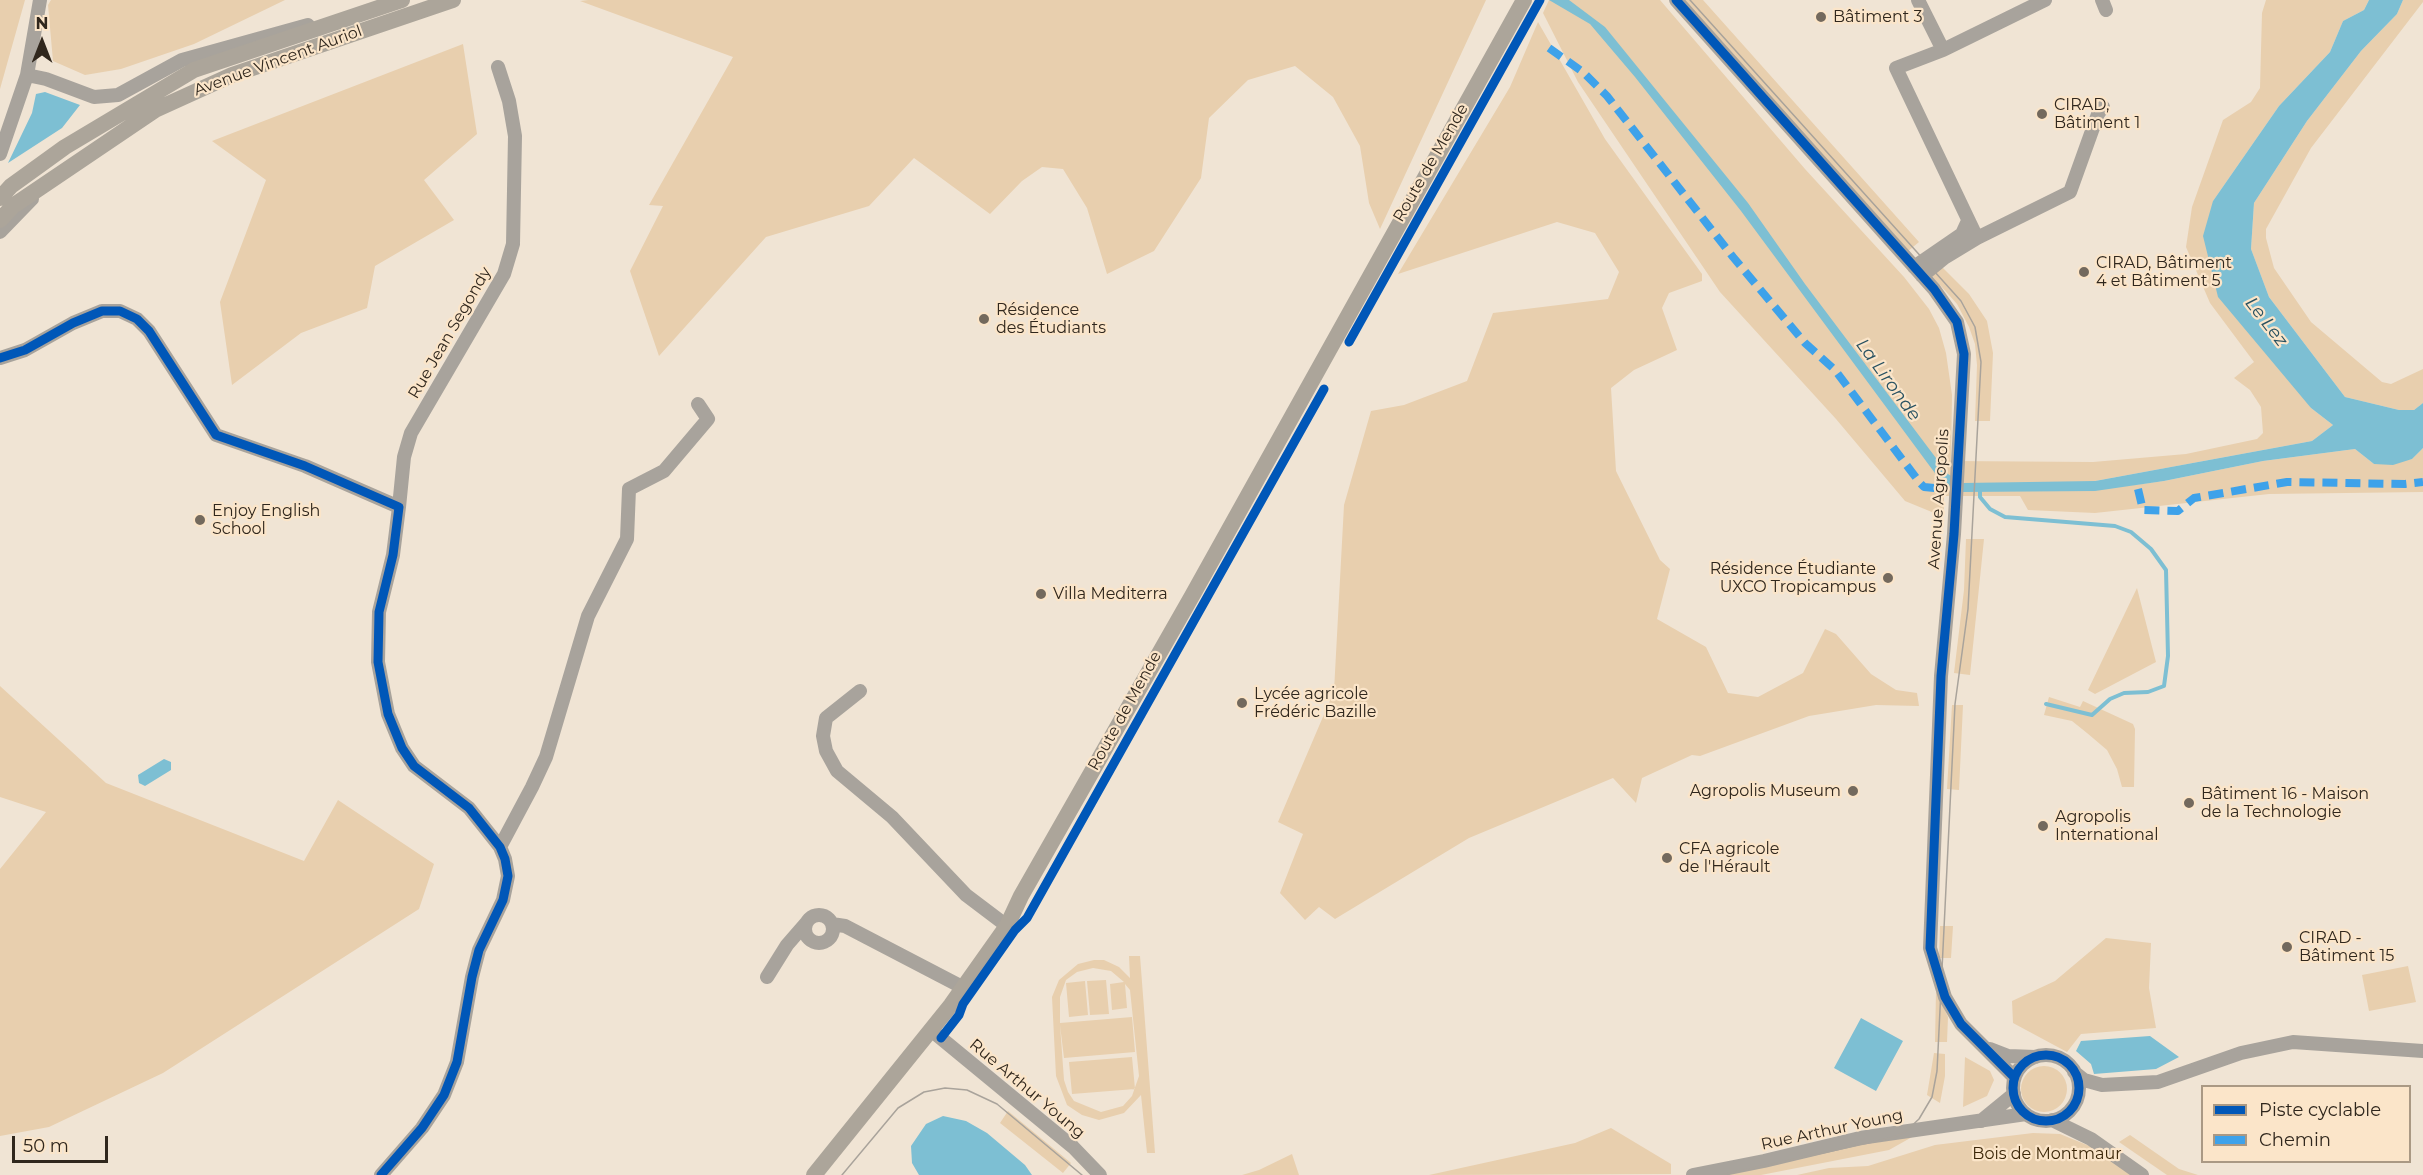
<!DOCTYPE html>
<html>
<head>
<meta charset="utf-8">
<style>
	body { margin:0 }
	#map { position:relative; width:2423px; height:1175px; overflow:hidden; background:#f0e4d4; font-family:Montserrat,sans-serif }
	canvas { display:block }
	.legend { position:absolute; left:2201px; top:1085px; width:210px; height:78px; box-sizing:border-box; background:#fbe5c9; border:2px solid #aa9984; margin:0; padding:8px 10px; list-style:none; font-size:18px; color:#30271d }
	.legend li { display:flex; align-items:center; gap:12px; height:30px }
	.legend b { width:30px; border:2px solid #aa9984 }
	.north { position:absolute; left:12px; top:12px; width:60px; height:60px; -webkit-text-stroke:4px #fbe5c9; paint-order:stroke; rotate:0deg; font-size:16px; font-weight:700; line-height:24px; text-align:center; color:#30271d }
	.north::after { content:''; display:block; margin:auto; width:21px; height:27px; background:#30271d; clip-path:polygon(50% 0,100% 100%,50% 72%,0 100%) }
	.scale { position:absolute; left:12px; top:1136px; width:96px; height:27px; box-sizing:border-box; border:3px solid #30271d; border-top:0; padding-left:8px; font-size:18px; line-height:21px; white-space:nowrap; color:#30271d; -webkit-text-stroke:4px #fbe5c9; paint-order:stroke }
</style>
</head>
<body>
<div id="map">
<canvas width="2423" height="1175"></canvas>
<ul class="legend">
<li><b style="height:8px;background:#0057b8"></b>Piste cyclable</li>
<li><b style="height:8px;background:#3ea2ea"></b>Chemin</li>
</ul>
<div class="north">N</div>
<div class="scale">50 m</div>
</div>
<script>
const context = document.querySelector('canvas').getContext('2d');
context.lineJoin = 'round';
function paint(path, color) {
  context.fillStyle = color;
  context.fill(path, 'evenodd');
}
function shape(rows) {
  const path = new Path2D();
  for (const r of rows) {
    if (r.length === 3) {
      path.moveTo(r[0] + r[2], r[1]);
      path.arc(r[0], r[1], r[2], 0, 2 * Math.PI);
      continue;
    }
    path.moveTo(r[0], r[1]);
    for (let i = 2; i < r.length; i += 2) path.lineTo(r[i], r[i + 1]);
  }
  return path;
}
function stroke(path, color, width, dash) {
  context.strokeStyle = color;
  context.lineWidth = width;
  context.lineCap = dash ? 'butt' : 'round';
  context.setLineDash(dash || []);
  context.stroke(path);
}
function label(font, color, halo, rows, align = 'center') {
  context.font = font + ' Montserrat,sans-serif';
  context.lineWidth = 4.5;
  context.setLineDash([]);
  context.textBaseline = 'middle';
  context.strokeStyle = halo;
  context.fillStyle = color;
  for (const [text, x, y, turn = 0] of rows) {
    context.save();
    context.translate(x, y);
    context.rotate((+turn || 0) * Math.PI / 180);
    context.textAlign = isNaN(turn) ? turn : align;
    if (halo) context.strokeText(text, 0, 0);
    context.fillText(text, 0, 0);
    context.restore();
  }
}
const green = shape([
	[0,0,25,0,0,89],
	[51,0,285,0,194,44,121,69,85,75,53,61,48,5],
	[588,0,1486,0,1380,229,1369,203,1360,146,1333,97,1295,66,1248,80,1209,118,1201,178,1154,251,1107,274,1087,208,1063,169,1042,167,1022,181,990,214,914,158,869,206,766,237,659,356,630,271,663,206,649,205,733,57,580,1],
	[1549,0,1660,0,1805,169,1904,277,1929,309,1939,328,1946,353,1952,395,1951,461,2093,462,2186,454,2257,439,2263,433,2261,407,2250,390,2234,378,2254,362,2210,303,2186,247,2192,207,2223,120,2251,102,2260,88,2262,13,2266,0,2369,0,2364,10,2343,21,2330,52,2279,106,2213,201,2311,408,2333,425,2312,441,2095,481,2095,490,2164,481,2263,461,2355,449,2374,464,2412,459,2423,448,2423,492,2269,494,2095,513,2028,510,2020,496,1944,496,1944,517,1905,501,1836,419,1720,292,1578,82,1543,13],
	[1683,0,1703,0,1919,242,1907,252],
	[2403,0,2423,0,2423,2,2311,148,2266,229,2266,238,2274,268,2311,322,2382,382,2391,384,2423,369,2423,403,2414,410,2399,410,2345,397,2269,297,2251,249,2254,203,2307,121,2361,51,2397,14],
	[1538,22,1605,139,1702,274,1702,281,1669,293,1662,308,1677,350,1634,370,1611,388,1616,471,1660,560,1670,569,1657,619,1706,647,1728,693,1758,697,1803,673,1825,629,1836,634,1871,674,1896,690,1917,693,1919,706,1876,705,1809,716,1700,756,1692,755,1642,778,1636,803,1613,778,1469,838,1335,919,1319,907,1305,920,1280,893,1303,834,1278,822,1334,691,1344,505,1371,411,1404,405,1467,381,1493,313,1608,299,1619,272,1595,233,1557,222,1398,274,1510,87],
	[463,44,477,134,424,180,454,220,375,266,367,308,301,333,232,385,220,302,266,180,212,141],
	[1941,266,1969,294,1987,321,1993,353,1990,421,1975,421,1977,365,1975,344,1969,327,1957,304,1931,275],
	[1966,539,1984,539,1970,675,1954,673,1964,590],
	[2137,588,2156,662,2095,694,2088,690],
	[0,686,106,783,304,861,338,800,434,864,419,909,163,1073,49,1127,0,1136,0,869,46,812,0,797],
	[2049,697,2080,707,2083,701,2133,724,2135,729,2134,787,2122,787,2117,769,2107,750,2087,733,2072,721,2044,715],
	[1952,705,1963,705,1959,790,1947,789],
	[1940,926,1953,926,1951,958,1939,958],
	[2106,938,2151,943,2149,988,2156,1028,2081,1034,2067,1052,2013,1023,2012,1001,2055,981],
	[1129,956,1140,956,1155,1153,1147,1153,1141,1095,1124,1113,1099,1120,1082,1115,1067,1105,1056,1076,1052,997,1059,980,1078,964,1094,960,1104,960,1119,967,1130,978],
	[1093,968,1111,971,1124,982,1110,984,1112,1010,1127,1008,1125,984,1130,990,1139,1076,1132,1096,1123,1106,1101,1112,1074,1101,1068,1092,1064,1080,1060,1025,1064,1058,1135,1052,1132,1017,1060,1023,1060,997,1066,980,1077,972],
	[2408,966,2416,1002,2369,1011,2362,975],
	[1106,980,1109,1014,1090,1015,1087,981],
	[1085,981,1088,1015,1069,1017,1066,983],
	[1936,991,1948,1017,1947,1042,1935,1042],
	[1934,1053,1945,1054,1945,1076,1940,1103,1927,1095],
	[1132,1057,1135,1089,1072,1094,1069,1062],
	[1965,1057,1990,1071,1994,1080,1987,1096,1963,1107],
	[2044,1089,23],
	[1008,1111,1071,1163,1063,1173,1000,1123],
	[1611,1128,1671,1164,1671,1174,1429,1175,1575,1143],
	[1921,1132,1889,1150,1761,1175,1713,1175],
	[2033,1133,2060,1134,2092,1147,2133,1175,1797,1175,1829,1168,1868,1166,1935,1145],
	[2130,1135,2179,1169,2198,1175,2167,1175,2119,1142],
	[1292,1154,1299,1175,1242,1175,1259,1170]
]);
const water = shape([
	[1549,0,1569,0,1605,27,1748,203,1805,284,1948,474,1963,483,2095,481,2312,441,2333,425,2311,408,2218,297,2203,236,2213,201,2279,106,2330,52,2343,21,2364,10,2369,0,2403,0,2397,14,2361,51,2307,121,2254,203,2251,249,2269,297,2345,397,2399,410,2414,410,2423,403,2423,448,2412,459,2393,465,2374,464,2355,449,2263,461,2164,481,2095,491,1963,492,1943,484,1741,211,1635,77,1590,24],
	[45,92,80,105,62,128,8,163,32,113,36,94],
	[164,759,171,762,171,770,145,786,139,783,138,775],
	[1861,1018,1903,1041,1876,1091,1834,1068],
	[2150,1036,2179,1057,2156,1069,2094,1074,2091,1064,2076,1051,2081,1041],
	[943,1116,966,1121,987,1133,1025,1165,1032,1175,919,1175,912,1163,911,1146,926,1124]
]);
const stream = shape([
	[1980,489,1980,497,1990,509,2005,517,2115,526,2131,532,2151,549,2166,570,2168,656,2164,686,2148,692,2124,693,2110,699,2092,715,2046,704]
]);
const minor = shape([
	[1676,0,1934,289,1957,322,1964,354,1954,534,1941,676,1930,948,1945,997,1961,1024,2014,1077],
	[1918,0,1943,50],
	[2102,0,2106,10],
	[27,75,46,79,94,97,118,95,182,60,308,25],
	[0,154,27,75,40,0],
	[0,232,32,199],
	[1977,238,1896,68,1943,50,2045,0],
	[1914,267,1962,234,1968,221],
	[1922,276,1944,258,1977,238,2070,192,2098,114,2103,107],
	[0,358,25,350,73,323,102,311,120,311,137,319,149,331,216,435,305,466,399,507,393,555,379,612,378,662,388,714,402,748,414,766,469,808,500,847,505,859,508,876,503,900,479,950,472,977,457,1062,444,1095,422,1128,381,1175],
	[399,507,404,457,411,433,504,274,513,244,515,136,509,101,498,67],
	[860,691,826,718,823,736,826,751,837,771,892,817,966,895,1007,926],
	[500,847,532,787,546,757,588,616,627,539,629,489,664,471,708,419,698,404],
	[819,929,14],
	[832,924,845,926,964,988],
	[767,977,787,945,807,922],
	[931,1030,1073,1147,1100,1175],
	[1990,1049,2008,1056,2035,1057],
	[2046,1088,33],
	[2074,1072,2084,1080,2102,1085,2158,1082,2241,1053,2293,1042,2423,1051],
	[2052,1120,2091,1139,2142,1175],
	[1981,1121,2014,1094],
	[1693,1175,1764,1161,1860,1138,2026,1114]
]);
const major = shape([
	[0,198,11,186,65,147,194,70,402,0],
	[0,220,13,206,155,110,232,75,453,0],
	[814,1175,951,1005,1007,926,1021,896,1192,596,1524,0]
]);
const tram = shape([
	[1690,0,1961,301,1975,327,1981,362,1968,609,1955,704,1937,1071,1932,1097,1919,1119,1905,1132,1891,1138,1722,1175],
	[842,1175,898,1108,924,1092,945,1088,967,1090,997,1104,1082,1175]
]);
const quiet = shape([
	[1549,48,1583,72,1607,96,1733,257,1805,343,1835,370,1920,483,1924,487,1947,489],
	[2138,489,2143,510,2178,511,2194,498,2287,482,2405,484,2423,482]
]);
const cycleway = shape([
	[1676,0,1934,289,1957,322,1964,354,1954,534,1941,676,1930,948,1945,997,1961,1024,2014,1077],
	[1349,342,1540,0],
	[0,358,25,350,73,323,102,311,120,311,137,319,149,331,216,435,305,466,399,507,393,555,379,612,378,662,388,714,402,748,414,766,469,808,500,847,505,859,508,876,503,900,479,950,472,977,457,1062,444,1095,422,1128,381,1175],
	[941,1038,959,1015,963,1004,1015,930,1027,918,1324,389],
	[2046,1088,33]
]);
const markers = [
	[1821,17,6,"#73695d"],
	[2042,114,6,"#73695d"],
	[2084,272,6,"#73695d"],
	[984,319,6,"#73695d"],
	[200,520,6,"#73695d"],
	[1888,578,6,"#73695d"],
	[1041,594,6,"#73695d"],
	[1242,703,6,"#73695d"],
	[1853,791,6,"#73695d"],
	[2189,803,6,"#73695d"],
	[2043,826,6,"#73695d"],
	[1667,858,6,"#73695d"],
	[2287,947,6,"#73695d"]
];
const poiNames = [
	["Bâtiment 3",1833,17],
	["CIRAD,",2054,105],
	["Bâtiment 1",2054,123],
	["CIRAD, Bâtiment",2096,263],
	["4 et Bâtiment 5",2096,281],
	["Résidence",996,310],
	["des Étudiants",996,328],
	["Enjoy English",212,511],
	["School",212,529],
	["Résidence Étudiante",1876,569,"right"],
	["UXCO Tropicampus",1876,587,"right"],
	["Villa Mediterra",1053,594],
	["Lycée agricole",1254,694],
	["Frédéric Bazille",1254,712],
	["Agropolis Museum",1841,791,"right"],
	["Bâtiment 16 - Maison",2201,794],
	["de la Technologie",2201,812],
	["Agropolis",2055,817],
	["International",2055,835],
	["CFA agricole",1679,849],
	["de l'Hérault",1679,867],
	["CIRAD -",2299,938],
	["Bâtiment 15",2299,956]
];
const streetNames = [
	["Avenue Vincent Auriol",278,61,-20],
	["Route de Mende",1431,163,-60],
	["Rue Jean Segondy",450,333,-60],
	["Avenue Agropolis",1939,499,-86],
	["Route de Mende",1125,711,-61],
	["Rue Arthur Young",1027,1089,40],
	["Rue Arthur Young",1832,1130,-12]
];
const parkNames = [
	["Bois de Montmaur",2047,1154]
];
const waterNames = [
	["Le Lez",2266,322,52],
	["La Lironde",1888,380,54]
];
paint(green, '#e8cfae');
paint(water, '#7dbfd3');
stroke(stream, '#7dbfd3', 4);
stroke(minor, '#a8a39c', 14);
stroke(major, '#aca59a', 16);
stroke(tram, '#a9a39b', 1.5);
stroke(quiet, '#3ea2ea', 8, [15, 8]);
stroke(cycleway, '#0057b8', 9);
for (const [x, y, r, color] of markers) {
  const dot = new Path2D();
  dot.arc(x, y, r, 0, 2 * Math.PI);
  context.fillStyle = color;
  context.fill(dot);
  stroke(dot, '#fbe5c9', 2);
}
label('16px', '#30271d', '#fbe5c9', poiNames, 'left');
label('16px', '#30271d', '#fbe5c9', streetNames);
label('16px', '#3b2608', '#fbe5c9', parkNames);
label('italic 18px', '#275161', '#fbe5c9', waterNames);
</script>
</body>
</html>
